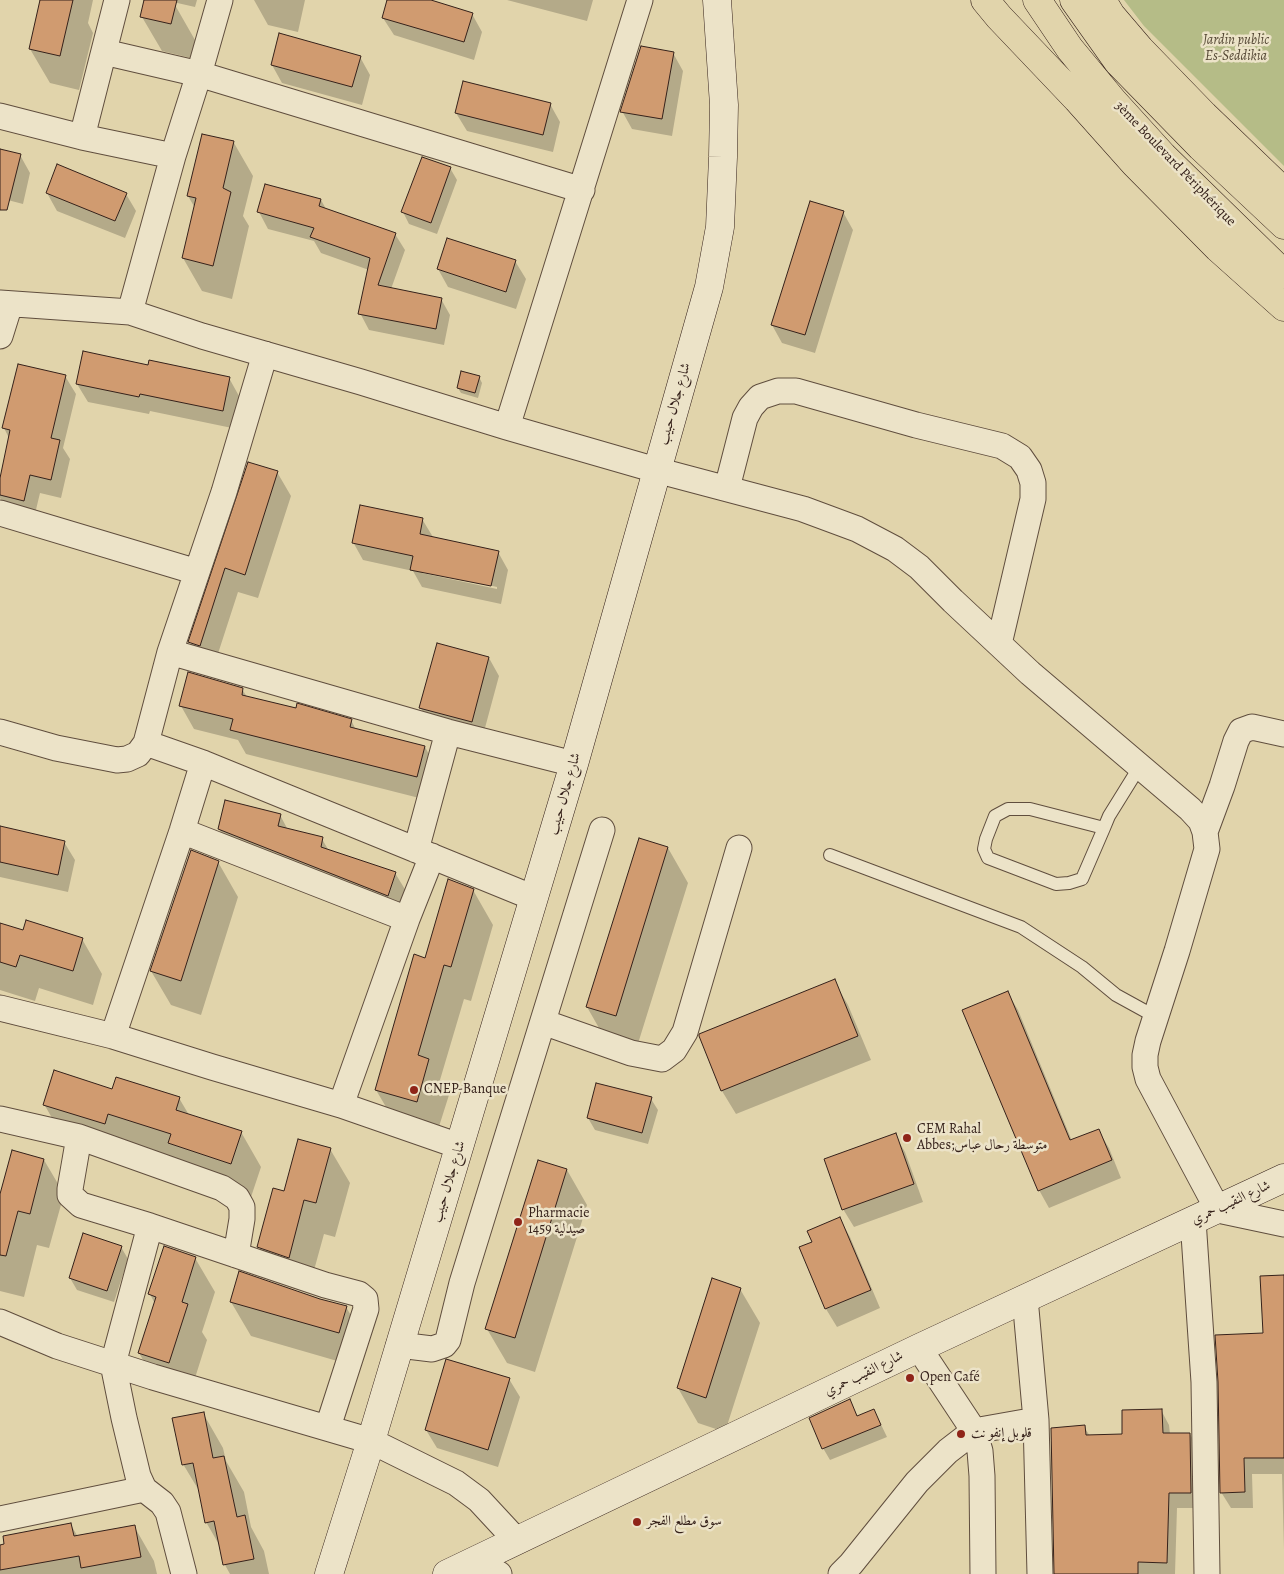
<!DOCTYPE html>
<html>
<head>
<meta charset="utf-8">
<style>
	body { margin:0 }
	canvas { display:block; background:#e1d4ab }
</style>
</head>
<body>
<canvas width="1284" height="1574"></canvas>
<script>
const context = document.querySelector('canvas').getContext('2d');
context.lineJoin = 'round';
function paint(path, color) {
  context.fillStyle = color;
  context.fill(path, 'evenodd');
}
function shape(rows) {
  const path = new Path2D();
  for (const r of rows) {
    path.moveTo(r[0], r[1]);
    for (let i = 2; i < r.length; i += 2) path.lineTo(r[i], r[i + 1]);
  }
  return path;
}
function stroke(path, color, width, dash) {
  context.strokeStyle = color;
  context.lineWidth = width;
  context.lineCap = dash ? 'butt' : 'round';
  context.setLineDash(dash || []);
  context.stroke(path);
}
function label(font, color, halo, rows, align = 'center') {
  context.font = font + ' Alegreya,Amiri,serif';
  context.lineWidth = 5;
  context.setLineDash([]);
  context.textBaseline = 'middle';
  context.strokeStyle = halo;
  context.fillStyle = color;
  for (const [text, x, y, turn = 0] of rows) {
    context.save();
    context.translate(x, y);
    context.rotate((+turn || 0) * Math.PI / 180);
    context.textAlign = isNaN(turn) ? turn : align;
    if (halo) context.strokeText(text, 0, 0);
    context.fillText(text, 0, 0);
    context.restore();
  }
}
const green = shape([
	[1124,0,1284,0,1284,166,1144,26]
]);
const shadow = shape([
	[42,0,93,0,88,23,93,33,79,90,50,83,30,49],
	[146,0,156,0,175,5,195,40,191,58,162,51,142,17],
	[172,0,197,0,195,7,173,2],
	[254,0,305,0,298,32,268,25],
	[389,0,427,0,472,14,482,32,474,60,394,35,383,18],
	[507,0,593,0,587,21],
	[673,53,683,71,672,136,632,129,622,111],
	[360,57,370,75,362,105,282,83,272,65],
	[550,104,560,122,553,152,467,131,456,113],
	[203,135,234,143,253,176,243,216,249,226,232,299,202,291,183,258,195,208,188,196],
	[0,150,20,155,30,173,23,204,0,198],
	[450,168,457,180,437,234,409,224,403,212],
	[47,193,126,194,136,211,125,238,57,211],
	[321,200,326,209,395,234,405,250,391,289,441,299,450,315,444,345,369,330,360,313,369,270,321,253,314,241,268,229,259,212],
	[843,212,853,230,815,353,782,343,772,325],
	[515,261,526,279,516,309,448,287,438,269],
	[149,366,229,378,239,396,232,428,150,411,149,414,88,402,77,384],
	[65,376,76,394,63,448,70,459,61,498,40,493,34,518,8,512,0,498,0,482,9,438,4,428],
	[479,377,482,383,478,398,461,393,458,388],
	[249,463,277,472,291,496,258,598,238,592,213,669,204,666,190,642],
	[422,519,433,537,498,552,508,570,501,604,422,587,413,571,363,560,353,542],
	[422,571,497,587,497,589,422,573],
	[489,658,499,676,482,739,431,725,420,707],
	[242,689,247,697,351,720,356,730,425,747,438,771,431,801,246,754,238,740,194,729,181,706],
	[280,815,288,830,322,839,329,851,395,873,406,891,398,913,229,847,219,829],
	[0,828,64,842,75,860,68,892,0,877],
	[668,848,688,883,636,1050,607,1042,587,1007],
	[218,862,238,897,201,1015,171,1005,151,971],
	[473,890,493,925,471,1001,464,999,440,1080,449,1095,436,1136,396,1124,376,1090,426,959],
	[0,924,24,931,82,939,102,974,93,1005,39,988,35,1001,0,990],
	[834,981,848,1005,871,1060,736,1114,722,1091,700,1036],
	[1007,992,1018,1010,1072,1141,1098,1130,1109,1148,1121,1178,1049,1208,1039,1190],
	[113,1091,179,1098,189,1115,241,1132,261,1167,251,1197,64,1139,44,1104],
	[651,1099,658,1110,648,1144,595,1130,588,1118],
	[895,1135,905,1152,923,1202,854,1227,843,1209],
	[330,1149,350,1183,335,1237,324,1234,308,1292,279,1282,259,1247,285,1192],
	[44,1160,64,1194,49,1248,37,1245,24,1297,0,1291,0,1199],
	[567,1170,587,1205,535,1372,507,1363,487,1329],
	[840,1219,850,1237,880,1308,837,1327,826,1309,801,1248,814,1242],
	[121,1247,128,1259,114,1302,77,1290,70,1278],
	[195,1258,215,1292,202,1332,207,1340,189,1397,159,1387,139,1353,155,1304,150,1294],
	[1284,1277,1284,1550,1282,1474,1252,1474,1253,1508,1231,1508,1221,1492,1264,1334],
	[740,1289,760,1323,725,1432,698,1423,678,1388],
	[320,1300,346,1307,366,1341,358,1367,251,1336,231,1302],
	[509,1379,520,1397,498,1467,437,1448,426,1430],
	[849,1400,858,1417,874,1410,887,1437,830,1460,823,1448,811,1419],
	[1161,1410,1169,1425,1170,1434,1190,1434,1198,1449,1199,1508,1177,1508,1175,1574,1055,1574,1084,1427,1090,1436,1123,1435],
	[203,1413,223,1448,226,1461,244,1492,251,1527,264,1551,269,1574,230,1574,225,1565,221,1548,206,1522,201,1494,183,1464],
	[71,1525,78,1537,134,1526,154,1561,157,1574,0,1574,0,1546]
]);
const building = shape([
	[40,0,73,0,60,56,29,49,40,0],
	[144,0,177,0,171,24,140,17,144,0],
	[387,0,431,0,473,13,464,42,382,18,387,0],
	[279,33,361,56,352,87,271,65,279,33],
	[641,46,674,52,662,119,620,112,641,46],
	[463,81,551,103,543,135,455,113,463,81],
	[202,134,234,141,223,188,231,192,213,266,182,258,196,198,187,196,202,134],
	[0,149,21,154,7,210,0,210,0,149],
	[422,157,451,167,431,223,401,212,422,157],
	[57,164,127,193,115,221,46,193,57,164],
	[265,184,321,199,319,206,396,233,378,285,442,298,436,329,358,314,370,258,310,237,314,228,257,212,265,184],
	[810,201,844,211,805,335,771,325,810,201],
	[447,238,516,260,506,292,437,269,447,238],
	[83,351,148,365,149,360,230,377,223,411,140,394,139,397,76,384,83,351],
	[18,364,66,375,51,438,60,440,51,480,30,475,24,501,0,495,0,478,10,430,2,428,18,364],
	[461,371,480,376,475,393,457,388,461,371],
	[248,462,278,471,245,575,225,568,200,646,188,642,248,462],
	[360,505,423,518,420,534,499,551,491,586,410,570,413,556,352,543,360,505],
	[437,643,489,657,472,722,419,708,437,643],
	[188,672,243,688,242,695,296,708,297,703,352,719,350,727,425,746,417,777,230,730,233,719,179,706,188,672],
	[225,800,281,814,278,826,323,837,321,847,396,872,388,896,218,829,225,800],
	[0,826,65,841,58,875,0,862,0,826],
	[639,838,668,847,616,1016,586,1007,639,838],
	[191,850,219,861,181,981,150,971,191,850],
	[448,879,474,889,451,967,444,965,418,1055,429,1059,417,1102,375,1090,414,954,425,958,448,879],
	[26,920,83,938,73,971,20,955,16,967,0,962,0,923,23,930,26,920],
	[835,979,858,1036,721,1091,699,1036,699,1034,835,979],
	[1008,991,1070,1140,1099,1129,1112,1160,1038,1191,962,1010,1008,991],
	[54,1070,112,1089,116,1077,180,1097,176,1110,242,1131,231,1164,168,1143,171,1134,108,1114,105,1124,43,1105,54,1070],
	[596,1083,652,1097,642,1133,587,1118,596,1083],
	[896,1133,914,1184,842,1210,824,1159,896,1133],
	[298,1139,331,1148,316,1203,304,1200,289,1258,257,1247,273,1188,284,1191,298,1139],
	[12,1150,44,1159,30,1214,18,1211,6,1256,0,1255,0,1194,12,1150],
	[538,1160,567,1169,515,1338,485,1329,538,1160],
	[840,1217,871,1290,825,1309,799,1247,812,1242,807,1231,840,1217],
	[83,1233,122,1246,107,1291,69,1278,83,1233],
	[164,1246,196,1257,182,1302,188,1304,169,1363,138,1353,156,1297,148,1294,164,1246],
	[239,1271,320,1299,347,1306,339,1333,230,1302,239,1271],
	[1284,1275,1284,1458,1244,1458,1245,1492,1220,1493,1218,1382,1215,1335,1263,1333,1260,1276,1284,1275],
	[712,1278,741,1288,706,1398,677,1388,712,1278],
	[446,1359,510,1378,488,1450,425,1430,446,1359],
	[850,1399,857,1416,874,1409,881,1425,822,1449,809,1418,850,1399],
	[1162,1409,1163,1433,1190,1433,1191,1493,1169,1493,1167,1563,1138,1562,1138,1574,1054,1574,1051,1428,1085,1425,1086,1435,1122,1434,1122,1410,1162,1409],
	[204,1412,213,1458,224,1456,237,1517,245,1515,254,1559,223,1565,214,1521,205,1523,193,1463,182,1465,172,1418,204,1412],
	[71,1523,74,1536,135,1525,141,1557,81,1568,79,1556,0,1570,0,1545,4,1544,3,1536,71,1523]
]);
const lane = shape([
	[1104,828,1030,809,1008,809,995,816,986,839,984,849,988,858,1056,884,1069,883,1082,879,1104,828,1109,816,1140,766],
	[830,855,1021,927,1082,967,1116,995,1156,1017]
]);
const street = shape([
	[104,52,199,74,582,190],
	[0,116,82,137,173,156],
	[82,137,117,0],
	[0,303,130,312,202,336,361,382,507,427,656,470,803,509,857,529,895,549,919,567,953,601,1030,673,1190,809,1201,821,1205,832,1207,849,1177,951,1148,1041,1145,1055,1145,1067,1148,1079,1218,1210,1284,1224],
	[130,312,173,156,199,74,220,0],
	[0,336,10,304],
	[507,427,640,0],
	[727,488,745,418,751,407,760,397,778,391,796,391,916,425,1002,446,1020,457,1029,470,1033,483,1033,499,999,644],
	[0,513,197,572],
	[170,652,448,732,574,764],
	[0,732,56,748,117,760,127,759,138,754,146,743,170,652,224,492,265,354],
	[146,743,203,763,534,898],
	[182,831,407,919],
	[1205,832,1222,786,1236,741,1241,731,1252,727,1284,734],
	[416,850,448,732],
	[0,1008,113,1036,212,1067,341,1105,459,1146],
	[543,1022,631,1053,662,1059,674,1050,685,1032,739,848],
	[113,1036,182,831,203,763],
	[341,1105,407,919,432,856],
	[0,1119,79,1137,222,1188,237,1198,242,1207,242,1219,236,1255],
	[79,1137,70,1189,70,1195,81,1205,150,1226,325,1285,359,1294,365,1299,366,1309,328,1427],
	[1193,1220,1204,1382,1207,1574],
	[150,1226,113,1364,124,1418,138,1476,144,1489,162,1503,168,1512,184,1574],
	[1025,1298,1036,1420,1040,1574],
	[0,1322,57,1346,153,1377,371,1441,456,1483,479,1500,517,1541],
	[399,1345,432,1349,444,1345,448,1340,462,1283,602,830],
	[919,1348,974,1431,980,1451,982,1476,983,1574],
	[0,1519,144,1489],
	[477,1561,499,1574],
	[841,1574,851,1564,917,1482,948,1451,974,1431,1036,1420]
]);
const secondary = shape([
	[329,1574,371,1441,574,764,709,287,720,227,723,157,724,105,717,0],
	[447,1574,919,1348,1284,1178]
]);
const primary = shape([
	[985,0,999,17,1077,99,1135,164,1218,248,1284,307],
	[1037,0,1070,49,1113,101,1163,156,1284,274],
	[1074,0,1118,62,1201,147,1284,225],
	[1102,0,1111,15,1140,49,1204,115,1284,192]
]);
const markers = [
	[414,1090,5,"#8f2418"],
	[907,1138,5,"#8f2418"],
	[518,1222,5,"#8f2418"],
	[910,1378,5,"#8f2418"],
	[961,1434,5,"#8f2418"],
	[637,1522,5,"#8f2418"]
];
const parkNames = [
	["Jardin public",1236,41],
	["Es-Seddikia",1236,57]
];
const streetNames = [
	["3ème Boulevard Périphérique",1175,164,46],
	["شارع جلال حبيب",675,404,-74],
	["شارع جلال حبيب",565,794,-74],
	["شارع جلال حبيب",449,1182,-73],
	["شارع النقيب حمري",1231,1203,-25],
	["شارع النقيب حمري",864,1374,-26]
];
const poiNames = [
	["CNEP-Banque",424,1090],
	["CEM Rahal",917,1130],
	["Abbes;متوسطة رحال عباس",917,1146],
	["Pharmacie",528,1214],
	["1459 صيدلية",528,1230],
	["Open Café",920,1378],
	["قلوبل إنفو نت",971,1434],
	["سوق مطلع الفجر",647,1522]
];
paint(green, '#b5bc87');
paint(shadow, '#0003');
paint(building, '#d09b70');
stroke(building, '#35211a', 1);
stroke(lane, '#604e3e', 14);
stroke(street, '#604e3e', 27);
stroke(secondary, '#35211a', 29);
stroke(primary, '#35211a', 29);
stroke(lane, '#ece3c8', 12);
stroke(street, '#ece3c8', 25);
stroke(secondary, '#ece3c8', 28);
stroke(primary, '#e1d4ab', 28);
for (const [x, y, r, color] of markers) {
  const dot = new Path2D();
  dot.arc(x, y, r, 0, 2 * Math.PI);
  context.fillStyle = color;
  context.fill(dot);
  stroke(dot, '#ece3c8', 2);
}
label('italic 14px', '#554835', '#ece3c8', parkNames);
label('14px', '#35211a', '#ece3c8', streetNames);
label('14px', '#35211a', '#ece3c8', poiNames, 'left');
</script>
</body>
</html>
